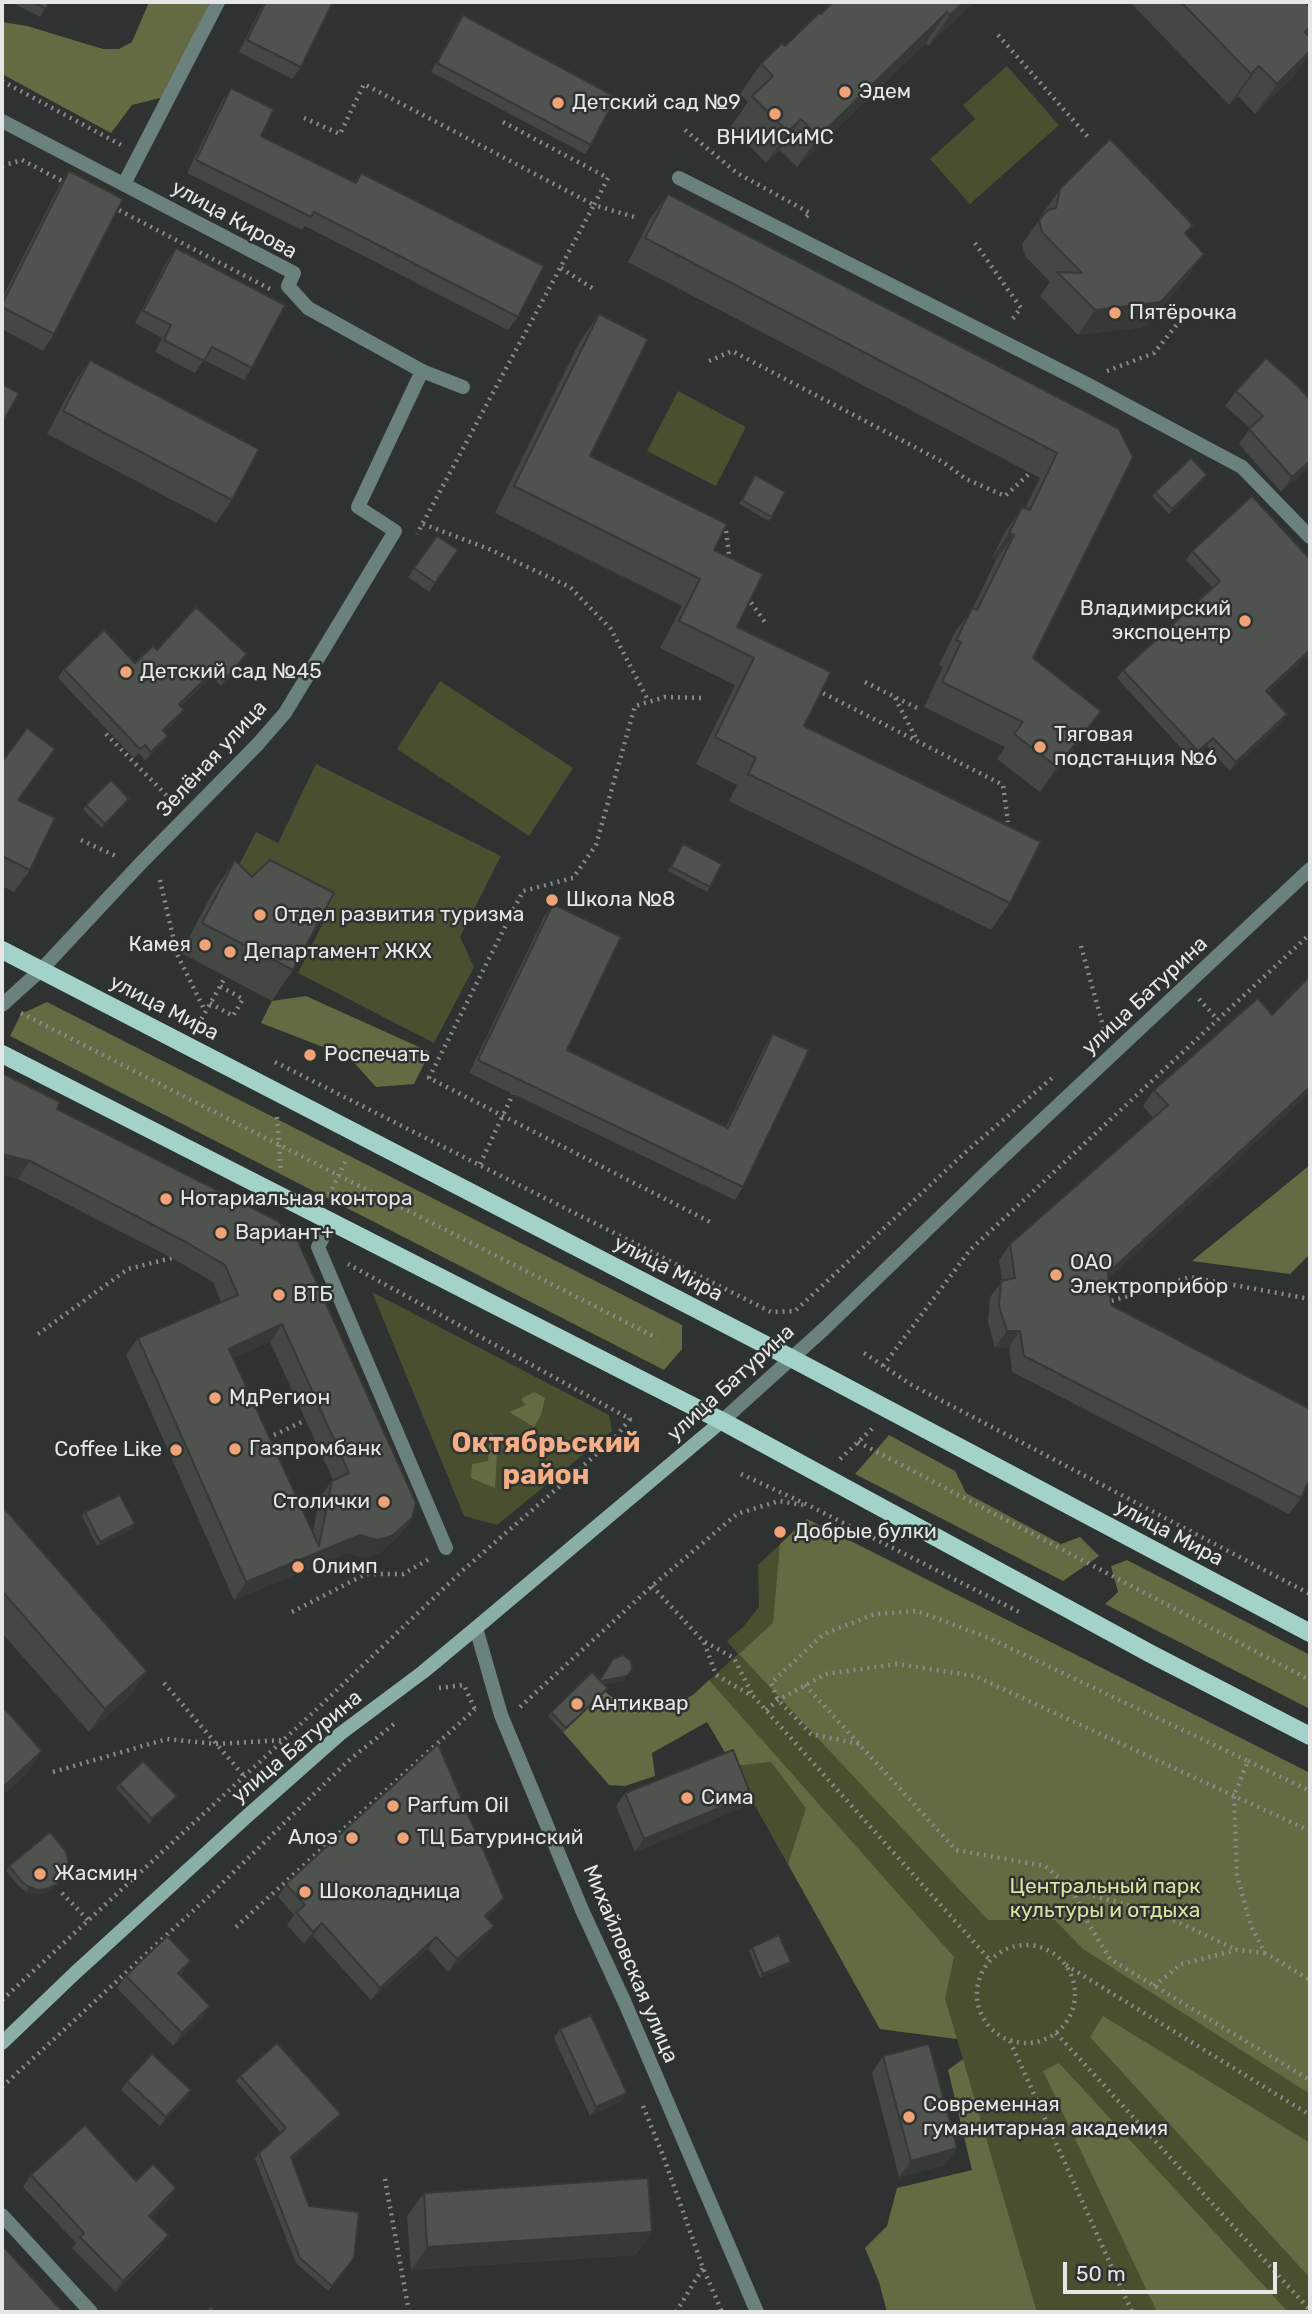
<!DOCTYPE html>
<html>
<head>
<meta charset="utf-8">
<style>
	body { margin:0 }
	#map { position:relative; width:1312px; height:2314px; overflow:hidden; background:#2e3230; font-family:Rubik,sans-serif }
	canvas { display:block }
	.frame { position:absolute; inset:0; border:4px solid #e4e7e5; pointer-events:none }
	.scale { position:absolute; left:1063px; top:2262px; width:214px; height:32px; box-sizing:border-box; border:4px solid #e4e7e5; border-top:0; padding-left:9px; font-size:21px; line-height:24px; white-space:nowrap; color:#e4e7e5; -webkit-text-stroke:5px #2e3230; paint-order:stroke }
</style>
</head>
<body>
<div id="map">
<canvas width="1312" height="2314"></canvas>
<div class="frame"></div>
<div class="scale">50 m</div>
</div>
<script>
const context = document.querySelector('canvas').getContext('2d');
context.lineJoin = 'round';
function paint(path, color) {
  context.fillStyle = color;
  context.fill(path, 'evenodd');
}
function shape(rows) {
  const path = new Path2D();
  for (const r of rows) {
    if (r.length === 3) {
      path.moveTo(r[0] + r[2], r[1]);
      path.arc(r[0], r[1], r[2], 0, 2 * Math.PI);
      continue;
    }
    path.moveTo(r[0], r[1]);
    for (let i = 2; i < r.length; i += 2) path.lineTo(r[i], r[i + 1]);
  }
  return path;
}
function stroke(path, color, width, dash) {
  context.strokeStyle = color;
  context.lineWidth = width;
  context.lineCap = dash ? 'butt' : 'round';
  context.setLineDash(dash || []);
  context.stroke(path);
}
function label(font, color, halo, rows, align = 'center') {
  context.font = font + ' Rubik,sans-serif';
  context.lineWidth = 5;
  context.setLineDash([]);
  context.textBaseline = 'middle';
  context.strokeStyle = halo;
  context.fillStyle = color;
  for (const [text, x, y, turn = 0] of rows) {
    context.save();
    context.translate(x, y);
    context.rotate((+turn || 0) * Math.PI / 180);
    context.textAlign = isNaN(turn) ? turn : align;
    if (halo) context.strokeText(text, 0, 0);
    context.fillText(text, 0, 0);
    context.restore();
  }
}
const green = shape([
	[1007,66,1059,125,970,204,930,159,975,119,963,105],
	[678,391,746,427,716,486,647,451],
	[440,681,573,768,529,836,397,749],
	[316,764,501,856,460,937,474,967,434,1043,298,973,325,919,235,873,256,832,278,843],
	[372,1292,609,1415,612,1431,497,1525,464,1516],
	[807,1519,1310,1773,1310,2312,1037,2312,957,2039,880,2029,693,1695,738,1654,727,1641,743,1627,759,1607,758,1565]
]);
const forest = shape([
	[149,2,210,2,164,97,132,105,111,133,2,74,2,22,27,26,103,49,119,49,132,42],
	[306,996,430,1052,414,1084,376,1087,349,1057,261,1023,272,1001],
	[47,1002,682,1325,682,1349,664,1370,10,1036,21,1014],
	[1310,1165,1310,1254,1290,1274,1192,1261],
	[534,1392,545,1398,541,1415,534,1427,509,1412,526,1405,521,1399],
	[490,1432,498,1438,495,1488,471,1478,472,1464,488,1461],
	[889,1435,955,1471,966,1493,1061,1544,1080,1537,1099,1556,1063,1581,855,1474],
	[807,1519,1310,1773,1310,2094,1083,1949,1055,1920,988,1920,739,1654,773,1623,780,1544],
	[1127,1560,1310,1655,1310,1709,1105,1604,1118,1592,1111,1566],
	[709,1680,954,1957,945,1999,957,2039,880,2029,788,1864,806,1808,771,1762,733,1766,707,1722,652,1753,655,1776,625,1786,609,1785,563,1732,605,1692,634,1712,665,1709,693,1695],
	[1103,2016,1310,2143,1310,2278,1090,2037],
	[963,2059,1037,2312,887,2312,879,2282,865,2248,887,2226,897,2188,972,2170,948,2070],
	[1059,2063,1288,2312,1157,2312,1043,2071]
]);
const path = shape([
	[998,35,1089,138],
	[2,81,123,146],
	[304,118,340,134,364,84,594,205,417,534],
	[503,122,608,178,594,205,634,217],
	[685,130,737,173,810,213,804,219],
	[2,166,22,160,68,184],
	[113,207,270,289],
	[975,243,1021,308,1010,322],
	[561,268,595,290],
	[709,361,732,351,943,462,966,479,1005,496,1031,472],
	[1107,371,1154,353,1179,322,1205,308],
	[423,524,489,549,570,587,611,629,649,702],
	[726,531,730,562],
	[747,597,765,622],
	[865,682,917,708],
	[817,690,1003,785,1008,822],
	[701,698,665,697,635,706,596,845,573,878,523,891,429,1078,714,1224],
	[895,698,917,740],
	[106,734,172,801],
	[81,840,118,857],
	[160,880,177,954,205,1011],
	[1081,946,1105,1033],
	[1199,999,1218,1020],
	[210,1003,233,1016,243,999,220,986],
	[21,1013,657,1338],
	[198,1025,226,976],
	[275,1062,771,1312,795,1311,968,1150,1052,1078],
	[277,1117,281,1171],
	[480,1164,513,1094],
	[329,1195,346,1160],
	[1105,1303,1190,1277,1310,1299],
	[38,1334,128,1269,172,1258],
	[864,1353,910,1384,1310,1594],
	[883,1366,970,1250,1310,934],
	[274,1435,306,1420],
	[858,1442,1310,1680],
	[840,1459,874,1427],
	[741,1474,810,1506,1019,1612],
	[652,1586,704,1642,716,1675,754,1697,990,1960],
	[292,1612,366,1574,403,1574,431,1558],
	[705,1642,734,1658,753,1696],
	[164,1683,244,1776],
	[805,1685,956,1850,1045,1866,1072,1889,1088,1923,1110,1959,1310,2080],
	[439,1688,464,1685,476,1712],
	[520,1707,652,1586,737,1514,779,1501,803,1505],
	[766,1710,778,1700,826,1674,897,1664,975,1676,1310,1831],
	[859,1744,811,1734,778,1700,771,1683,824,1634,875,1614,917,1611,989,1638,1248,1761,1234,1795,1237,1875,1251,1926,1265,1953,1310,1980],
	[1248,1761,1310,1791],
	[53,1772,167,1739,216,1744,284,1740],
	[1073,1890,1163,1915,1237,1950],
	[62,1893,89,1921],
	[236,1927,475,1709],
	[1026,1994,49],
	[1066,1965,1310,2115],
	[1154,1986,1181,1964,1237,1950,1265,1953],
	[2,2000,318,1708,462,1571,614,1439,630,1419,348,1264],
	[1056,2033,1310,2310],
	[1010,2041,1132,2312],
	[2,2087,208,1897,348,1761,394,1724],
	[643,2106,664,2158,703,2268,722,2312],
	[385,2179,409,2312],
	[676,2312,703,2268]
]);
const service = shape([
	[679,178,1083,382,1242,467,1310,537],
	[257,745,285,713,395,531,358,507,422,371],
	[331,1222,318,1247,446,1548]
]);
const minor = shape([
	[2,121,294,273,288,286,308,308,422,371,463,387],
	[124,184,218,2],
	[2,1005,41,970,139,865,257,745],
	[476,1628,501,1715,582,1910,625,2003,757,2312],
	[2,2215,91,2312]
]);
const tertiary = shape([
	[722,1421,824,1329,988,1171,1310,869]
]);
const secondary = shape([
	[2,2043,75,1973,245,1818,340,1734,423,1672,476,1628,722,1421]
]);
const primary = shape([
	[2,950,791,1358,1310,1633],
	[2,1054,722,1421,1151,1654,1310,1736]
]);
const wall = shape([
	[11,2,49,2,40,17],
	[264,2,333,2,301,67,292,79,239,52],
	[833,2,974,2,928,46,926,43,797,167,780,150,766,163,731,126,748,102,740,94,761,64,785,46],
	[1130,2,1305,2,1310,32,1308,35,1295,75,1255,114,1238,96,1229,105],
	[463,15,591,145,585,154,431,72,457,23],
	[231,88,261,136,354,182,361,173,518,317,508,330,305,226,302,230,187,173,222,101],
	[69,171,54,334,43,351,2,329,2,298,58,188],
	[1060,189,1186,235,1187,278,1144,327,1078,335,1040,296,1050,282,1025,256,1022,244,1042,216,1043,213],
	[668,194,1119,429,1033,658,1084,736,1040,792,997,759,1005,747,924,707,943,667,939,665,955,632,973,608,996,560,992,558,1005,532,1022,507,1025,508,1040,478,628,262,650,219],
	[176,248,252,368,244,380,204,360,195,373,155,352,162,338,135,323,167,261],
	[599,314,590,456,714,550,737,627,804,726,1010,903,991,930,729,801,737,785,696,764,735,685,660,648,682,606,495,513,580,341],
	[90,360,232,500,216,523,47,434,74,383],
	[1236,391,1310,400,1310,467,1281,492,1239,444,1250,428,1225,406],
	[755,475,772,517,769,521,739,504],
	[1204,479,1169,514,1152,496,1155,492],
	[437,536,458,550,429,592,408,577],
	[1192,551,1310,559,1310,653,1267,693,1287,714,1281,723,1230,771,1207,746,1192,760,1117,678,1123,670,1212,587,1186,560],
	[157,650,241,663,221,686,211,677,181,706,178,718,164,732,168,736,162,744,145,761,139,753,134,758,58,678,64,669,135,663],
	[2,762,19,800,30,870,14,892,2,886],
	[126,803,102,828,83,809,86,805],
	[683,844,710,887,707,892,668,871],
	[235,860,252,877,293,970,272,1001,181,953,214,890],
	[553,904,567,1050,726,1127,765,1046,773,1034,743,1187,735,1200,469,1073,544,917],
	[1258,998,1108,1279,1111,1305,1301,1498,1289,1514,1012,1372,1009,1347,995,1348,988,1322,990,1297,1002,1281,999,1260,1010,1244,1153,1118,1143,1106,1154,1090],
	[2,1073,57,1109,278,1221,412,1518,400,1535,380,1553,365,1558,348,1553,234,1600,126,1355,138,1338,221,1302,213,1282,172,1258,18,1179,2,1174],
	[270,1342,333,1480,319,1498,313,1533,233,1358],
	[2,1506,147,1671,131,1695,89,1732,2,1633],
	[85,1512,132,1529,97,1546,82,1516],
	[600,1679,624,1681,605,1684,605,1692,563,1732,548,1716,551,1712],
	[119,1784,177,1796,174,1800,149,1824,116,1788],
	[625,1793,751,1795,742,1808,635,1852,616,1806],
	[9,1866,54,1888,46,1893,36,1894,26,1892,19,1886,6,1871],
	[286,1884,495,1910,487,1918,494,1926,485,1938,448,1972,428,1949,371,2000,313,1936,304,1944,287,1925,294,1915,278,1897],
	[752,1947,788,1966,760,1978,749,1951],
	[191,1961,180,1975,201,2019,173,2046,117,1988,126,1976],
	[560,2029,621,2101,590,2116,554,2038],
	[883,2056,957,2148,945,2165,899,2177,872,2073],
	[240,2076,341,2114,337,2120,291,2159,309,2206,354,2258,328,2291,296,2263,255,2159,259,2153,281,2133,236,2081],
	[127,2081,191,2090,185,2099,160,2126,121,2090],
	[31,2175,136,2181,176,2188,169,2199,151,2217,161,2246,116,2292,72,2248,76,2243,23,2187],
	[424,2193,636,2255,411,2270,407,2216]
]);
const shadedWall = shape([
	[964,2,974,2,928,46,950,15],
	[947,12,926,43,797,167,818,137],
	[1310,51,1310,54,1295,75,1255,114,1277,84],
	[1259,66,1238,96,1229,105,1251,74],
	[801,119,780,150,766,163,788,132],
	[1204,254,1187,278,1144,327,1078,335,1095,310],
	[1310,461,1310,467,1281,492,1292,477],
	[1207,475,1204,479,1169,514,1172,509],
	[1009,533,1014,535,996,560,992,558],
	[1310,650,1310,653,1260,699,1266,691],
	[247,654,241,663,221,686,227,677],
	[217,668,211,677,173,713,179,704],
	[184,710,178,718,157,739,163,730],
	[1101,711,1084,736,1040,792,1057,767],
	[1287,714,1281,723,1230,771,1236,762],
	[168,736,162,744,145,761,151,752],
	[1213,738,1207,746,1192,760,1198,751],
	[1310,1087,1310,1093,1096,1290,1108,1273],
	[2,1154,30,1161,18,1179,2,1174],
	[282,1324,270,1342,217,1366,229,1349],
	[1007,1331,1020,1331,1009,1347,995,1348],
	[412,1518,400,1535,380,1553,365,1558,348,1553,234,1600,246,1582,360,1535],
	[135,1524,132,1529,97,1546,100,1542],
	[632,1670,624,1681,598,1685,601,1681],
	[147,1671,131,1695,89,1732,105,1709],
	[608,1688,605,1692,563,1732,566,1728],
	[42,1751,26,1775,2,1796,2,1788],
	[751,1795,742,1808,635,1852,644,1839],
	[177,1796,174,1800,149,1824,152,1819],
	[57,1884,54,1888,46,1893,36,1894,26,1892,29,1887],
	[504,1898,495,1910,476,1928,485,1916],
	[322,1923,313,1936,304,1944,313,1932],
	[494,1926,485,1938,448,1972,457,1959],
	[436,1937,428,1949,371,2000,380,1988],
	[191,1961,182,1973,169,1985,178,1973],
	[791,1962,788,1966,760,1978,763,1974],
	[210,2006,201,2019,173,2046,182,2033],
	[191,2090,185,2099,160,2126,166,2117],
	[627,2093,621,2101,590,2116,596,2107],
	[341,2114,337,2120,287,2163,291,2157],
	[957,2148,945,2165,899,2177,911,2161],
	[176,2188,169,2199,141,2227,149,2216],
	[652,2232,636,2255,411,2270,427,2247],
	[169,2235,161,2246,116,2292,123,2281]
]);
const building = shape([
	[33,2,49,2,46,9,33,2],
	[266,2,333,2,301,67,247,40,266,2],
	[833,2,964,2,950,15,947,12,818,137,801,119,788,132,752,96,773,76,761,64,782,43,785,46,819,13,821,14,833,2],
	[1181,2,1305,2,1310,7,1310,27,1305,32,1310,38,1310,51,1277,84,1259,66,1251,74,1181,2],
	[463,15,616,97,591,145,437,63,463,15],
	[231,88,274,109,261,136,356,183,361,173,544,266,518,317,314,212,311,217,196,160,231,88],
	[1110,139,1193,225,1185,233,1204,254,1161,302,1095,310,1057,272,1082,273,1042,232,1039,220,1048,210,1056,208,1060,189,1110,139],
	[69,171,123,199,54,334,2,307,2,304,69,171],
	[668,194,1119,429,1133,457,1033,658,1101,711,1057,767,1014,734,1023,722,942,682,961,642,956,640,972,608,977,610,1014,535,1009,533,1022,507,1030,510,1057,453,645,238,668,194],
	[176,248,285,305,252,368,212,347,204,361,164,340,171,325,143,311,176,248],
	[599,314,648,339,590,456,727,524,714,550,763,574,737,627,831,672,804,726,1041,842,1010,903,748,774,756,758,715,737,754,658,679,621,700,579,514,486,599,314],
	[1266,358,1300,388,1310,400,1310,461,1292,477,1249,429,1263,416,1236,391,1266,358],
	[90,360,259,449,232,500,63,411,90,360],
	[2,384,19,393,2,424,2,384],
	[1191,458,1207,475,1172,509,1155,492,1191,458],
	[755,475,785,492,772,517,742,500,755,475],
	[1252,496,1310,559,1310,650,1266,691,1287,714,1236,762,1213,738,1198,751,1123,670,1220,581,1192,551,1252,496],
	[437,536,458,550,435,583,414,568,437,536],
	[196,607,247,654,227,677,217,668,179,704,184,710,163,730,168,736,151,752,145,745,140,749,64,669,104,630,135,663,153,646,157,650,196,607],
	[27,728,55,749,18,800,55,818,30,870,2,856,2,762,27,728],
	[111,780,129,799,105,824,86,805,111,780],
	[683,844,722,864,710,887,671,867,683,844],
	[235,860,252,877,270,860,334,893,293,970,202,923,235,860],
	[553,904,621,937,567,1050,728,1128,773,1034,809,1050,743,1187,478,1060,553,904],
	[1310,976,1310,1087,1108,1273,1111,1305,1310,1409,1310,1479,1301,1498,1024,1356,1020,1331,1007,1331,999,1306,1001,1281,1015,1278,1010,1244,1168,1105,1154,1090,1258,998,1272,1015,1310,976],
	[2,1073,60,1102,57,1109,278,1221,297,1239,416,1503,412,1518,392,1536,377,1540,360,1535,246,1582,138,1338,238,1295,225,1265,184,1241,30,1161,2,1154,2,1073],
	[282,1324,349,1473,332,1481,319,1546,229,1349,282,1324],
	[120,1495,135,1524,100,1542,85,1512,120,1495],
	[2,1506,147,1671,105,1709,2,1591,2,1506],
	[623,1655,631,1661,632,1670,627,1676,601,1681,608,1688,566,1728,551,1712,592,1672,600,1680,613,1659,623,1655],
	[5,1709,42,1751,2,1788,2,1711,5,1709],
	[438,1744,504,1898,485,1916,494,1926,457,1959,436,1937,380,1988,322,1923,313,1932,296,1912,305,1905,286,1884,438,1744],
	[733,1750,751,1795,644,1839,625,1793,733,1750],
	[143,1761,177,1796,152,1819,119,1784,143,1761],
	[50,1832,65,1850,68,1859,68,1868,57,1884,49,1888,39,1890,29,1887,22,1882,9,1866,50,1832],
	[779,1935,791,1962,763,1974,752,1947,779,1935],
	[167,1936,191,1961,178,1973,210,2006,182,2033,126,1976,167,1936],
	[591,2015,627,2093,596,2107,560,2029,591,2015],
	[277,2043,341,2114,291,2157,309,2206,359,2212,354,2258,332,2286,300,2258,259,2153,286,2128,240,2076,277,2043],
	[929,2044,957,2148,911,2161,883,2056,929,2044],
	[152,2054,191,2090,166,2117,127,2081,152,2054],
	[85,2125,136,2181,153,2164,176,2188,149,2216,169,2235,123,2281,80,2237,84,2233,31,2175,85,2125],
	[648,2178,652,2232,427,2247,424,2193,648,2178],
	[2,2245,63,2312,2,2312,2,2245],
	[211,2307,216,2312,205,2312,211,2307]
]);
const markers = [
	[845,92,7,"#efa377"],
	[558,103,7,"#efa377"],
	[775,114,7,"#efa377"],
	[1115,313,7,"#efa377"],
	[1245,621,7,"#efa377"],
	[126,672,7,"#efa377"],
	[1040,747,7,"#efa377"],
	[552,900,7,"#efa377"],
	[260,915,7,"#efa377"],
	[205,945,7,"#efa377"],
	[230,952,7,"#efa377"],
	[310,1055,7,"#efa377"],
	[166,1199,7,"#efa377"],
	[221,1233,7,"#efa377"],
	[1056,1275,7,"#efa377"],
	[279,1295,7,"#efa377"],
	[215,1398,7,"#efa377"],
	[235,1449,7,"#efa377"],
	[176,1450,7,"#efa377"],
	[384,1502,7,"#efa377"],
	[780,1532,7,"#efa377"],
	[298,1567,7,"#efa377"],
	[577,1704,7,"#efa377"],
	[687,1798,7,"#efa377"],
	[393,1806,7,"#efa377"],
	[352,1838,7,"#efa377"],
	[403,1838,7,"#efa377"],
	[40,1874,7,"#efa377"],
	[305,1892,7,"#efa377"],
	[909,2117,7,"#efa377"]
];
const poiNames = [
	["Эдем",859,92],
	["Детский сад №9",572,103],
	["ВНИИСиМС",775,138,"center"],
	["Пятёрочка",1129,313],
	["Владимирский",1231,609,"right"],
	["экспоцентр",1231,633,"right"],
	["Детский сад №45",140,672],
	["Тяговая",1054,735],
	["подстанция №6",1054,759],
	["Школа №8",566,900],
	["Отдел развития туризма",274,915],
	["Камея",191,945,"right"],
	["Департамент ЖКХ",244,952],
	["Роспечать",324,1055],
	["Нотариальная контора",180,1199],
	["Вариант+",235,1233],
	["ОАО",1070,1263],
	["Электроприбор",1070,1287],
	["ВТБ",293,1295],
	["МдРегион",229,1398],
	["Газпромбанк",249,1449],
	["Coffee Like",162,1450,"right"],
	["Столички",370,1502,"right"],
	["Добрые булки",794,1532],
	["Олимп",312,1567],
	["Антиквар",591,1704],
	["Сима",701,1798],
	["Parfum Oil",407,1806],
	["Алоэ",338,1838,"right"],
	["ТЦ Батуринский",417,1838],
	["Жасмин",54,1874],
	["Шоколадница",319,1892],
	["Современная",923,2105],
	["гуманитарная академия",923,2129]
];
const streetNames = [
	["улица Кирова",234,220,29],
	["Зелёная улица",212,759,-47],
	["улица Батурина",1145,996,-43],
	["улица Мира",164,1008,27],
	["улица Мира",668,1269,27],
	["улица Батурина",731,1383,-42],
	["улица Мира",1169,1533,28],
	["улица Батурина",297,1747,-40],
	["Михайловская улица",630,1964,67]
];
const parkNames = [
	["Центральный парк",1105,1887],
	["культуры и отдыха",1105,1911]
];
const districtNames = [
	["Октябрьский",546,1444],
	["район",546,1476]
];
paint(green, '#4a4f30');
paint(forest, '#646b42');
stroke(path, '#888b89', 4.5, [2, 5]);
stroke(service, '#6a817d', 14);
stroke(minor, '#6a817d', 14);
stroke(tertiary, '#6a817d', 14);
stroke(secondary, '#8aafa8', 14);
stroke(primary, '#a2d2c9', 18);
paint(wall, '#444743');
paint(shadedWall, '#373937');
paint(building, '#4f524e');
stroke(building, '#373937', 2);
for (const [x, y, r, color] of markers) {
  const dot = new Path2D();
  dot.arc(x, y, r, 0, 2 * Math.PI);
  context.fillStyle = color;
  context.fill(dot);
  stroke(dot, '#2e3230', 2.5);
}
label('21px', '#e4e7e5', '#2e3230', poiNames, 'left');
label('21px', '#e4e7e5', '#2e3230', streetNames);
label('21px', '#d8e49f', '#2e3230', parkNames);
label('bold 28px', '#f5ae85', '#2e3230', districtNames);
</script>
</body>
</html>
